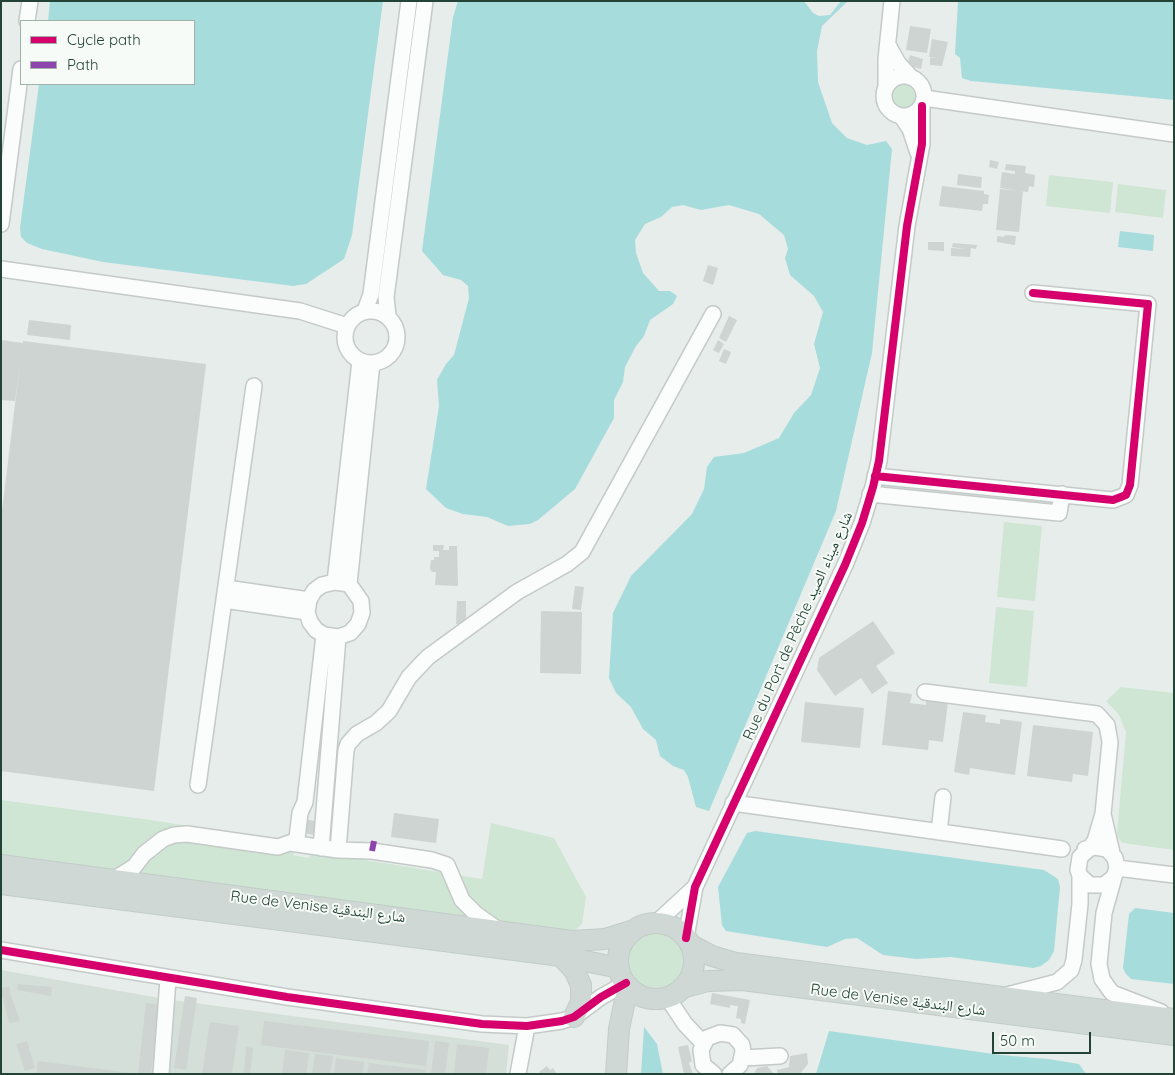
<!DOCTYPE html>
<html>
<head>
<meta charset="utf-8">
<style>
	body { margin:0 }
	#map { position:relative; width:1175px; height:1075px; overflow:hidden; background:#e7edea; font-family:Quicksand,sans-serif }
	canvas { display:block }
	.frame { position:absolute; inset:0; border:2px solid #234336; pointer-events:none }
	.legend { position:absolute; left:20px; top:20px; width:175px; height:65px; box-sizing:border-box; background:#f7fbf8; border:1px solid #a2b1aa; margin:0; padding:6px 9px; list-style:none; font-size:15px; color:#234336 }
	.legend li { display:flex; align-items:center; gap:10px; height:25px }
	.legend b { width:25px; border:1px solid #a2b1aa }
	.scale { position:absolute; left:992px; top:1032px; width:99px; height:22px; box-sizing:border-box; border:2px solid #234336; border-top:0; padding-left:6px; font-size:15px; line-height:18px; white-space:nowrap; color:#234336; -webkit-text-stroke:4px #f7fbf8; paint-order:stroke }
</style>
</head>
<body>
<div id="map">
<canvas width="1175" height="1075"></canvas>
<div class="frame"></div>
<ul class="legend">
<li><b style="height:6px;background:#d6006c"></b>Cycle path</li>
<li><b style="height:6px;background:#8e44ad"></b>Path</li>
</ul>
<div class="scale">50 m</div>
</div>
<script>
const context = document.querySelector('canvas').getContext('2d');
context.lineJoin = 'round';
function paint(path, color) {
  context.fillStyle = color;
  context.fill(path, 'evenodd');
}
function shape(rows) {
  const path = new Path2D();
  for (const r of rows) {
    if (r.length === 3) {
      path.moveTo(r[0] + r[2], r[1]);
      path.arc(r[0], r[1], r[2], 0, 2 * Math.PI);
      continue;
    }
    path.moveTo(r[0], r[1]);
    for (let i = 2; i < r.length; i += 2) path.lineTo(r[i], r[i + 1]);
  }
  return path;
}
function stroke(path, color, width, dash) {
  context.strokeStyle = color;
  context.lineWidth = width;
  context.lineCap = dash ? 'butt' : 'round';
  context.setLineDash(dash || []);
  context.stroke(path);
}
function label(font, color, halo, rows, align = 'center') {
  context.font = font + ' Quicksand,"Noto Naskh Arabic",sans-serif';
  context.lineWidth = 4;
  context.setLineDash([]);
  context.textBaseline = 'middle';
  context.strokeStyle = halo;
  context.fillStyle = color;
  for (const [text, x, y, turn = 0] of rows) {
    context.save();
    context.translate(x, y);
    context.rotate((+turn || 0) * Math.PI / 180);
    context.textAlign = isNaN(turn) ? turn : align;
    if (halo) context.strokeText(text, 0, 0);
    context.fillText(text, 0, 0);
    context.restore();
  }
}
const built = shape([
	[1,970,165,999,509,1045,506,1074,1,1074]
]);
const green = shape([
	[900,99,16],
	[1049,175,1113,182,1110,213,1046,206],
	[1118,184,1166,190,1163,218,1115,212],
	[1004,522,1042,526,1035,601,997,597],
	[996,607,1034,611,1027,687,989,683],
	[1121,687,1174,693,1174,850,1123,843,1119,839,1117,833,1126,732,1119,715,1106,701],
	[1,800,151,820,296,843,293,855,309,858,310,851,482,879,491,823,554,838,586,897,582,924,570,935,1,859],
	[656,961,29]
]);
const water = shape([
	[50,1,383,1,352,235,344,259,306,284,293,286,103,262,42,249,27,243,21,237,20,228,39,84,194,84,194,21,48,21],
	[458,1,804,1,813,13,819,16,830,15,841,1,848,1,822,26,817,51,818,82,832,123,847,138,867,145,886,141,892,149,872,353,836,511,709,811,696,807,688,777,684,770,673,766,660,756,656,740,643,729,631,707,616,693,609,678,613,613,631,576,692,514,704,489,707,467,714,457,744,453,779,438,794,413,811,395,820,368,814,344,823,312,814,296,790,275,785,258,788,249,784,235,759,214,729,205,701,210,683,205,672,207,661,217,645,224,635,240,636,253,643,273,659,291,670,291,677,296,673,304,650,320,644,336,636,346,625,367,623,382,614,400,614,418,575,489,538,520,530,524,508,526,487,517,463,514,446,508,426,489,439,406,437,380,446,364,454,355,469,298,468,286,461,280,443,275,422,251,453,17],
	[958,1,1174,1,1174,100,971,81,962,78,960,58,955,54],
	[1120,231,1154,235,1153,251,1118,247],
	[755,831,1044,870,1058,879,1060,887,1054,951,1049,960,1041,966,1033,968,951,957,916,959,883,955,857,938,845,939,827,947,726,931,722,925,718,887,747,833],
	[1135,908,1174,913,1174,984,1131,979,1126,974,1123,968,1129,914],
	[644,1027,657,1044,663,1074,641,1074],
	[829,1031,1001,1055,1048,1059,1079,1064,1086,1074,816,1074]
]);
const building = shape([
	[910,26,931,29,927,53,906,50],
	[932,39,948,42,942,66,930,65,930,58,936,58,929,57],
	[910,55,923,59,921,69,907,65],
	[990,160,999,162,997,169,989,167],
	[1006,164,1026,166,1025,173,1035,175,1034,187,1029,186,1028,192,1000,188,1002,172,1015,174,1015,171,1005,170],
	[958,174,982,177,981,188,957,185],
	[942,186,984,191,984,194,989,195,988,204,983,204,982,211,939,206],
	[1000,189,1023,191,1019,232,996,230],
	[1005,235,1016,236,1015,245,997,242,997,236,1004,237],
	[928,242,944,242,944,251,928,250],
	[953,243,977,245,976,249,971,248,970,257,951,256,951,248,965,249,952,247],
	[708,265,718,268,713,285,703,281],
	[729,316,737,320,726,342,719,338],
	[29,320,71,325,70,340,27,335],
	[1,340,23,343,23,341,206,364,154,791,1,771,1,519,20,363,15,401,1,400],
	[718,340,724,344,719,353,713,350],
	[724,349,731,352,726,364,719,361],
	[433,545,444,545,443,550,449,550,449,546,457,546,458,586,435,585,436,572,432,572,430,569,431,560,434,560,434,557,439,557,439,551,433,551],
	[575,586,584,587,581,610,572,609],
	[457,601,466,601,466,624,456,624],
	[541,611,582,612,581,674,540,673],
	[873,621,895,653,876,666,888,683,872,694,861,678,835,696,817,670,819,658],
	[888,691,912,694,910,703,926,705,926,699,948,702,943,742,929,740,928,750,882,745],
	[805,702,864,708,860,748,801,742],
	[963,712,986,715,985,722,1000,724,1000,719,1022,722,1015,775,970,768,969,775,954,772],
	[1033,725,1093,732,1088,776,1073,774,1072,782,1027,776],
	[394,813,439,819,436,843,391,837],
	[304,819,315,821,314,835,303,833],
	[18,984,52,987,51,996,17,990],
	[9,986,11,996,2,998,1,988],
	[712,993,750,1000,745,1024,741,1023,741,1019,736,1018,738,1006,730,1005,730,1008,710,1004],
	[11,996,20,1021,9,1023,3,998],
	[185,996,197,998,186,1070,174,1068],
	[146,1003,160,1005,151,1074,138,1074],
	[264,1021,429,1041,426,1066,261,1045],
	[210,1022,239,1026,232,1074,202,1074],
	[27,1041,35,1068,25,1071,16,1044],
	[435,1041,449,1043,445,1074,431,1074],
	[457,1044,489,1048,486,1074,454,1074],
	[688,1045,692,1061,689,1063,693,1074,684,1074,678,1047],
	[246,1047,253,1048,250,1074,244,1074],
	[285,1050,309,1053,306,1074,282,1074],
	[807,1053,808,1064,800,1074,778,1074,777,1070,789,1067,790,1056],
	[315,1054,333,1056,330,1074,312,1074],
	[336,1058,364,1062,363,1074,334,1074],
	[38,1061,131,1073,131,1074,36,1074],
	[369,1063,426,1070,425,1074,367,1074],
	[547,1066,550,1070,553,1068,557,1074,541,1074,539,1072],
	[767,1066,774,1074,754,1074,757,1068]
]);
const minor = shape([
	[27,21,30,1],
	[888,45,898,63,911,77],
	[904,96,20],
	[886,85,886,59,892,1],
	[924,98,1174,134],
	[902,117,910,129,918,153],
	[1,224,21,69],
	[1,269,300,311,347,326],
	[371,337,26],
	[365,311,371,294,409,1],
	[388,316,386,297,425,1],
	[875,476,1113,500,1126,495,1130,485,1148,304,1033,293],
	[870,494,1059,513,1062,494],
	[335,582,360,361],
	[335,582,349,584,361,601,362,613,358,624,350,633,338,637,324,635,316,630,310,622,307,612,309,600,314,591,322,585,335,582],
	[349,584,372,363],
	[226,588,309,600],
	[224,600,307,612],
	[925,692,1097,714,1107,725,1110,742,1103,814],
	[198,785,254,386],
	[733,803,1062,849],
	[939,832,943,797],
	[290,843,338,850,372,851,432,860,447,865,462,900,477,915,497,929],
	[321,848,338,637],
	[1085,849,1089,849,1095,841,1103,814,1112,853],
	[338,850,346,750,348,744,357,734,376,723,389,711,409,677,428,657,517,592,567,564,582,552,713,314],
	[1117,868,1174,875],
	[1114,877,1104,913,1099,964,1102,979,1112,993,1161,1012],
	[113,880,134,867,144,854,163,839,174,835,187,834,278,847,295,841,297,838,300,813,305,802,324,635],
	[656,923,695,887],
	[686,938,695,887,845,565,862,523,873,487,879,461,907,226,922,144,922,106],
	[1,950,287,997,482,1024,527,1026,562,1021,574,1017,601,997,626,983],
	[1007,995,1057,982,1071,970,1074,960,1080,904,1080,876,1078,870,1080,857,1089,849,1095,847,1107,849,1115,858,1117,868,1114,877,1104,885,1090,885,1080,876],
	[667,997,685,1024,703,1043],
	[743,1058,780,1056],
	[161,1074,168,979],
	[518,1074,527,1026],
	[714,1074,703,1065,701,1050,707,1038,720,1033,733,1035,742,1045,743,1052,740,1065,730,1074]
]);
const major = shape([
	[1,865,572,941,605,939,634,930],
	[1,884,561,956,619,968],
	[656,961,38],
	[691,945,712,956,736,963,1174,1019],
	[561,956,574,970,581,985,581,1002,574,1017],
	[682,988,708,981,742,980,1174,1035],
	[616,1074,619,1029,628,986]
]);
const quiet = shape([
	[372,851,374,841]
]);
const cycleway = shape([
	[875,476,1113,500,1126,495,1130,485,1148,304,1033,293],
	[686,938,695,887,845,565,862,523,873,487,879,461,907,226,922,144,922,106],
	[1,950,287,997,482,1024,527,1026,562,1021,574,1017,601,997,626,983]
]);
const streetNames = [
	["Rue du Port de Pêche شارع ميناء الصيد",798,626,-66],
	["Rue de Venise شارع البندقية",318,907,7],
	["Rue de Venise شارع البندقية",898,1000,7]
];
paint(built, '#d5dfd9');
paint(green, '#d0e6d4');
paint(water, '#a7dcdc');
paint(building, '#ced4d1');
stroke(minor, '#c4cac7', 18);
stroke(major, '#c2ccc8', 22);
stroke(minor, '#fbfcfc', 15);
stroke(major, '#cfd8d4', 20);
stroke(quiet, '#8e44ad', 6, [12, 6]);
stroke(cycleway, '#d6006c', 8);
label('15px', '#234336', '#f7fbf8', streetNames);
</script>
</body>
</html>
